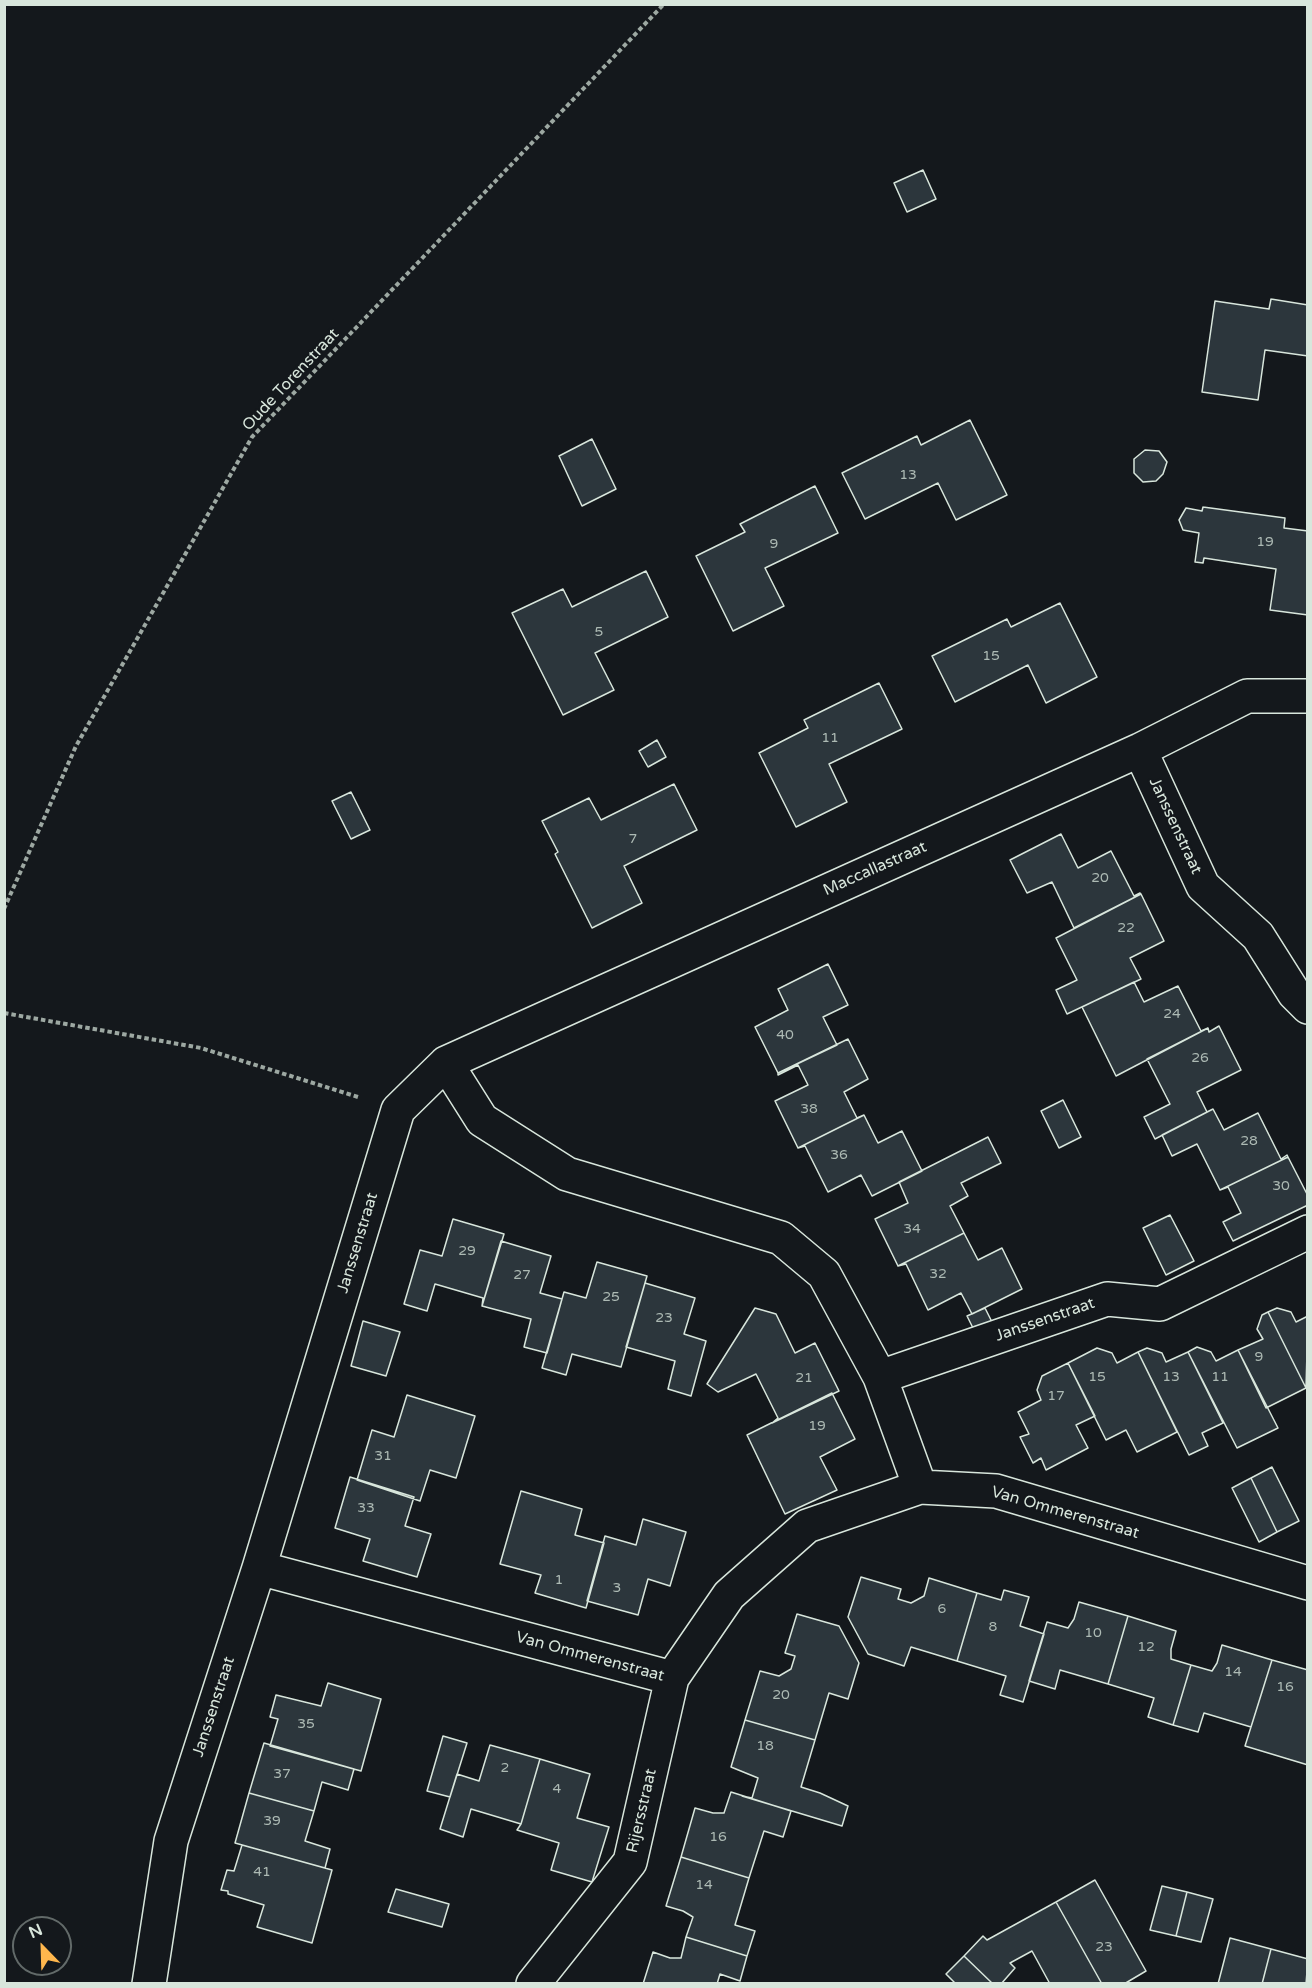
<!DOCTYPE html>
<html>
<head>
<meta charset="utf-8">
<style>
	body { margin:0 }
	#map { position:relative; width:1312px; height:1988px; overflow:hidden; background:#14181c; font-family:"Varela Round",sans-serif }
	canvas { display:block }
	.frame { position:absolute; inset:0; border:6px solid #d8e6dc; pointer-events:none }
	.north { position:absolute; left:12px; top:1916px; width:60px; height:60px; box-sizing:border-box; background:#14181c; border:2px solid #626a69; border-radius:50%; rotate:337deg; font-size:16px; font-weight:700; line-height:24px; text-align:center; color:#d8e6dc }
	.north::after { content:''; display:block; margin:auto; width:21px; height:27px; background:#ffb74d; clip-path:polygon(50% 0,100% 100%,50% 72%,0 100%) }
</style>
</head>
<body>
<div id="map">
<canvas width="1312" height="1988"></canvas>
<div class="frame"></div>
<div class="north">N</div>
</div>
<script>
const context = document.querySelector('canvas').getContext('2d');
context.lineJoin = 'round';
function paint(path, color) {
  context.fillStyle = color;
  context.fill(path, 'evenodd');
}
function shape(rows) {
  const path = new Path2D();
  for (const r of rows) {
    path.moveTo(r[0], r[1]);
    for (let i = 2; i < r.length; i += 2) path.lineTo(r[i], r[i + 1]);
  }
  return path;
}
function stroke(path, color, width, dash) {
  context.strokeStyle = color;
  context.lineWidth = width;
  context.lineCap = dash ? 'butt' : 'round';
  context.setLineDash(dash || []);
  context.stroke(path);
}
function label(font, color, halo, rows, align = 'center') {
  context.font = font + ' "Varela Round",sans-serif';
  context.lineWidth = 4.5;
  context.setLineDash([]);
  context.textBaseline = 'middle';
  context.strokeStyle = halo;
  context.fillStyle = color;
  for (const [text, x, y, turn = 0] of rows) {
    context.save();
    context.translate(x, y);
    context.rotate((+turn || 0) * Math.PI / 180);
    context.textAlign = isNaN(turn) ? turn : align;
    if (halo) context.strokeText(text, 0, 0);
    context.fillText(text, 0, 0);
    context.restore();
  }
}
const building = shape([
	[923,170,936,199,907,212,894,183,923,170],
	[1271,299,1308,305,1308,356,1265,350,1258,400,1202,392,1215,301,1269,309,1271,299],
	[970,420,1007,495,956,520,938,483,865,519,842,473,917,436,921,445,970,420],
	[592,439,616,489,582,506,559,456,592,439],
	[1145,450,1159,451,1167,462,1163,474,1156,481,1143,482,1134,473,1134,459,1145,450],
	[815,486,838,533,765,568,784,606,733,631,696,556,745,532,740,524,815,486],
	[1203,507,1285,518,1284,528,1308,531,1308,615,1270,610,1276,569,1204,558,1203,563,1195,562,1199,533,1183,530,1179,520,1186,508,1202,511,1203,507],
	[646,571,668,617,595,653,614,690,563,715,512,613,563,589,572,607,646,571],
	[1060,603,1097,677,1046,703,1028,665,955,702,932,656,1007,619,1011,627,1060,603],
	[879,683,902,729,829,764,847,802,796,827,759,753,808,728,804,720,879,683],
	[657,740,666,757,648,767,639,751,657,740],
	[674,784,697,830,624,866,642,903,592,928,555,854,558,852,542,821,589,798,601,820,674,784],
	[351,792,370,830,351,839,332,801,351,792],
	[1061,834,1078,868,1111,851,1134,896,1140,893,1141,894,1074,928,1052,882,1027,893,1010,860,1061,834],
	[1141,894,1164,941,1130,958,1141,979,1067,1014,1056,990,1077,980,1056,938,1141,894],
	[828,964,848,1005,823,1017,837,1045,778,1073,755,1027,788,1010,778,989,828,964],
	[1134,982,1144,1002,1178,986,1201,1031,1208,1028,1116,1076,1082,1007,1134,982],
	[1219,1026,1241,1070,1197,1092,1207,1112,1213,1109,1155,1139,1144,1117,1170,1104,1147,1059,1208,1028,1209,1032,1219,1026],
	[848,1039,868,1079,844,1092,857,1118,864,1115,798,1148,775,1101,808,1085,798,1065,778,1075,778,1073,848,1039],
	[1063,1100,1081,1137,1059,1148,1041,1111,1063,1100],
	[1213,1109,1224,1130,1258,1113,1281,1159,1287,1155,1288,1157,1220,1190,1197,1144,1172,1156,1162,1135,1213,1109],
	[864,1115,878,1143,902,1131,922,1171,872,1196,861,1175,828,1192,805,1146,798,1148,864,1115],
	[988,1137,1001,1163,961,1183,968,1196,950,1206,964,1233,898,1266,875,1219,908,1203,899,1182,988,1137],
	[1288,1157,1308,1196,1308,1205,1233,1241,1223,1222,1241,1213,1228,1187,1220,1190,1288,1157],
	[1170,1215,1194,1261,1166,1275,1143,1228,1170,1215],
	[453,1219,504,1234,482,1306,483,1298,435,1284,427,1311,404,1304,420,1250,442,1256,453,1219],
	[964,1233,978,1260,1002,1248,1022,1289,972,1314,961,1293,928,1310,906,1264,898,1266,964,1233],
	[501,1241,551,1256,540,1293,562,1299,547,1353,524,1347,531,1319,482,1306,501,1241],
	[597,1262,647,1276,621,1367,572,1354,566,1375,542,1368,564,1292,586,1298,597,1262],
	[645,1283,695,1298,684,1334,706,1341,691,1396,668,1389,675,1361,626,1347,645,1283],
	[755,1308,776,1314,795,1353,815,1343,839,1391,772,1423,778,1418,756,1374,718,1392,707,1384,755,1308],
	[985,1308,994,1326,976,1334,967,1316,985,1308],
	[1277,1308,1291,1312,1296,1322,1308,1316,1306,1388,1268,1312,1277,1308],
	[1268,1312,1306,1388,1266,1408,1238,1350,1263,1339,1257,1329,1262,1315,1268,1312],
	[363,1321,400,1332,386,1376,351,1366,363,1321],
	[1197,1347,1211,1352,1216,1361,1238,1350,1278,1428,1237,1448,1188,1352,1197,1347],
	[1097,1348,1112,1353,1117,1363,1138,1352,1177,1432,1137,1452,1126,1430,1106,1440,1068,1363,1097,1348],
	[1147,1348,1162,1353,1166,1362,1188,1352,1223,1423,1202,1433,1208,1446,1189,1455,1138,1352,1147,1348],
	[1068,1363,1095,1416,1076,1425,1088,1448,1046,1470,1041,1458,1033,1463,1020,1437,1029,1434,1018,1412,1041,1400,1037,1390,1042,1376,1068,1363],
	[832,1393,855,1439,820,1457,837,1490,785,1514,747,1435,832,1393],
	[407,1395,475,1416,456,1478,430,1470,420,1501,357,1480,372,1430,394,1437,407,1395],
	[1272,1467,1299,1521,1277,1532,1251,1478,1272,1467],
	[350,1477,414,1497,405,1526,431,1534,417,1577,363,1561,370,1539,335,1528,350,1477],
	[1251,1478,1277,1532,1259,1542,1232,1488,1251,1478],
	[521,1491,582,1509,575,1535,604,1543,586,1608,535,1593,541,1575,500,1564,521,1491],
	[643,1519,686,1532,670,1586,648,1579,638,1615,587,1601,605,1536,636,1545,643,1519],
	[861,1577,901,1589,898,1599,911,1603,924,1596,929,1578,977,1593,957,1661,911,1647,904,1666,868,1654,848,1617,861,1577],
	[1004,1590,1029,1597,1020,1626,1044,1634,1023,1702,1000,1695,1006,1676,957,1661,977,1593,1001,1600,1004,1590],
	[1079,1602,1128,1616,1108,1684,1060,1670,1055,1689,1029,1681,1047,1622,1068,1628,1074,1619,1079,1602],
	[797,1614,839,1626,859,1663,848,1699,829,1693,815,1740,745,1720,760,1671,779,1676,791,1669,795,1656,785,1653,797,1614],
	[1128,1616,1176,1631,1171,1649,1171,1659,1191,1665,1173,1725,1148,1717,1154,1698,1108,1684,1128,1616],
	[1222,1645,1272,1660,1251,1727,1204,1713,1198,1732,1173,1725,1191,1665,1212,1671,1217,1663,1222,1645],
	[1272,1660,1308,1670,1308,1765,1245,1746,1272,1660],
	[328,1683,381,1699,361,1771,270,1746,278,1719,270,1717,276,1695,321,1706,328,1683],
	[745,1720,815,1740,801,1787,820,1793,848,1806,842,1826,742,1796,752,1798,758,1778,731,1767,745,1720],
	[443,1736,467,1743,450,1797,427,1791,443,1736],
	[264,1743,354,1769,348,1790,322,1782,314,1811,249,1793,264,1743],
	[490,1745,540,1759,521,1824,471,1809,463,1837,440,1829,457,1774,479,1781,490,1745],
	[540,1759,590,1774,577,1818,609,1827,592,1882,551,1870,559,1843,517,1830,521,1824,540,1759],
	[731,1792,791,1811,783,1837,764,1831,749,1878,681,1857,695,1808,713,1813,724,1813,731,1792],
	[249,1793,314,1811,305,1841,330,1849,325,1868,235,1843,249,1793],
	[242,1845,332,1870,312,1943,257,1927,264,1905,228,1894,228,1891,221,1890,227,1870,234,1871,242,1845],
	[681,1857,749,1878,735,1925,755,1931,747,1956,686,1937,693,1917,683,1911,666,1906,681,1857],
	[1095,1880,1146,1971,1124,1984,1102,1984,1056,1902,1095,1880],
	[1162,1886,1187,1892,1176,1936,1150,1930,1162,1886],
	[396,1889,449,1904,442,1927,388,1912,396,1889],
	[1187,1892,1213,1899,1201,1942,1176,1936,1187,1892],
	[1056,1902,1102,1984,1050,1984,1032,1951,1010,1963,1015,1968,1001,1984,993,1984,964,1956,983,1936,987,1940,1056,1902],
	[686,1937,747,1956,740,1981,720,1974,717,1984,643,1984,653,1952,670,1958,681,1958,686,1937],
	[1230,1938,1271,1949,1262,1984,1218,1984,1230,1938],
	[1271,1949,1308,1959,1306,1984,1262,1984,1271,1949],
	[964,1956,993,1984,956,1984,946,1974,964,1956]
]);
const path = shape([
	[4,909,76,746,252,437,664,4],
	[4,1013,201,1048,358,1097]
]);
const minor = shape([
	[1140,750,1203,886,1258,936,1294,993,1308,1007],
	[446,1063,482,1120,567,1174,781,1238,824,1274,880,1377,920,1487],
	[880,1377,1107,1299,1160,1304,1308,1232],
	[259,1568,672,1678,729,1595,807,1526,920,1487,996,1491,1308,1583],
	[149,1984,171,1841,259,1568,398,1110,446,1063,1140,750,1247,696,1308,696],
	[533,1984,630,1862,672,1678]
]);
const numberNames = [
	["13",908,475],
	["19",1265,542],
	["9",774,544],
	["5",599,632],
	["15",991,656],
	["11",830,738],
	["7",633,839],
	["20",1100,878],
	["22",1126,928],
	["24",1172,1014],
	["40",785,1035],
	["26",1200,1058],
	["38",809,1109],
	["28",1249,1141],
	["36",839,1155],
	["30",1281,1186],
	["34",912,1229],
	["29",467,1251],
	["32",938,1274],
	["27",522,1275],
	["25",611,1297],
	["23",664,1318],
	["9",1259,1357],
	["15",1097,1377],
	["13",1171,1377],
	["11",1220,1377],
	["21",804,1378],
	["17",1056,1396],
	["19",817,1426],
	["31",383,1456],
	["33",366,1508],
	["1",559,1580],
	["3",617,1588],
	["6",942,1609],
	["8",993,1627],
	["10",1093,1633],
	["12",1146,1647],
	["14",1233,1672],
	["16",1285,1687],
	["20",781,1695],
	["35",306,1724],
	["18",765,1746],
	["2",505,1768],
	["37",282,1774],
	["4",557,1789],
	["39",272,1821],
	["16",718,1837],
	["41",262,1872],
	["14",704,1885],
	["23",1104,1947]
];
const streetNames = [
	["Oude Torenstraat",291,380,-47],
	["Janssenstraat",1175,826,65],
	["Maccallastraat",875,869,-24],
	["Janssenstraat",358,1243,-73],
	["Janssenstraat",1045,1320,-19],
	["Van Ommerenstraat",1065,1513,16],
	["Van Ommerenstraat",590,1657,15],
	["Janssenstraat",214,1707,-72],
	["Rijersstraat",642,1811,-77]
];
paint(building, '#2c363c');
stroke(building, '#d8e6dc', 1.5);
stroke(minor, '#d8e6dc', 36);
stroke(path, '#9da8a2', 4, [4.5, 3]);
stroke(minor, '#14181c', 33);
label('14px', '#adbab4', null, numberNames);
label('16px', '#d8e6dc', '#14181c', streetNames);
</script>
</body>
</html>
